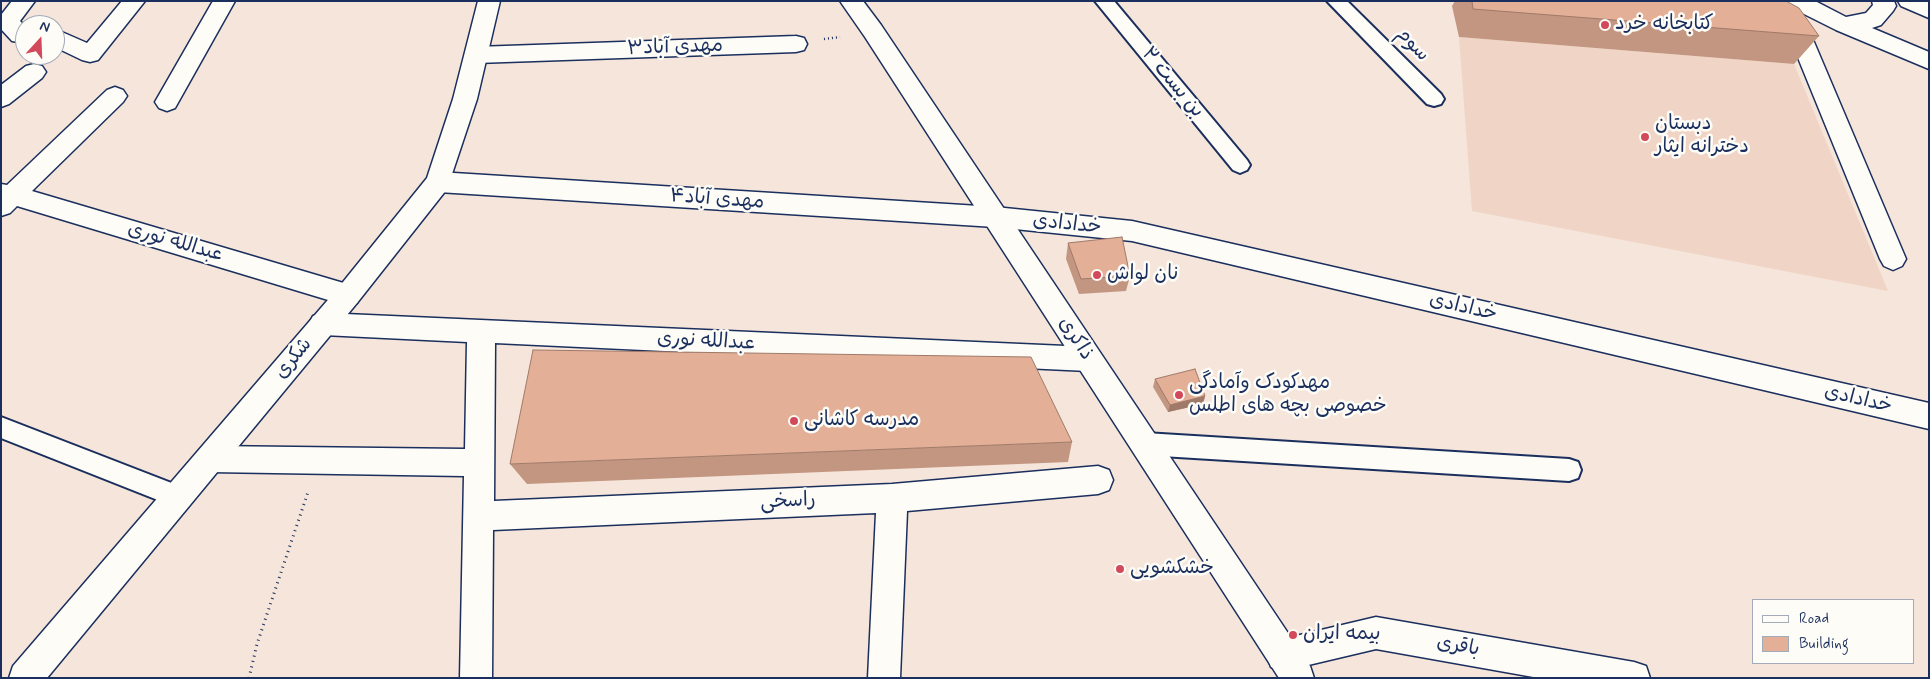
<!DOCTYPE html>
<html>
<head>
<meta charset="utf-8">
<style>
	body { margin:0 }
	#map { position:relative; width:1930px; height:679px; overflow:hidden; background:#f5e5da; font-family:Mynerve,sans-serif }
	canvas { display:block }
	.frame { position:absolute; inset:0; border:2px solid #1b2f5e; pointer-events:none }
	.legend { position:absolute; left:1752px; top:599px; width:162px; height:65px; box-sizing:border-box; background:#fdfcf7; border:1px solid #a3aaba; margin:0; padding:6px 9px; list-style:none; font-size:15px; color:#1b2f5e }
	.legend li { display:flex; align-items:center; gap:10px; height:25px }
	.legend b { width:25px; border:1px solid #a3aaba }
	.north { position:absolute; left:15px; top:15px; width:50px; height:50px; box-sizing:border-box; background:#fdfcf7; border:1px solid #a3aaba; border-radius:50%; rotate:20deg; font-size:14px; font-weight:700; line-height:20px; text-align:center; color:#1b2f5e }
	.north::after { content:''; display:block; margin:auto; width:18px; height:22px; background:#d1495b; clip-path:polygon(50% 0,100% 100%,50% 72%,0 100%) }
</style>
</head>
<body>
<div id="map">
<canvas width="1930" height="679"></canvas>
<div class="frame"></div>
<ul class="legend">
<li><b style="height:6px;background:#fdfcf7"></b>Road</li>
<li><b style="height:14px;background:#e3af96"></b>Building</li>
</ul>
<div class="north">N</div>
</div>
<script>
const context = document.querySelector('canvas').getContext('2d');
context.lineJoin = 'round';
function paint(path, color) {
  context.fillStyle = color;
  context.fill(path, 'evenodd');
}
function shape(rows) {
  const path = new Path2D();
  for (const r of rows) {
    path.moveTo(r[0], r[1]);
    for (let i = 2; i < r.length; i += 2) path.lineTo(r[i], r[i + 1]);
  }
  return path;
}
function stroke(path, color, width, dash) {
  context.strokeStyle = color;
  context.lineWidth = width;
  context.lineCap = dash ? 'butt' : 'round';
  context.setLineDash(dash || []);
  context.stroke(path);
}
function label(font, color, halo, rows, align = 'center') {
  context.font = font + ' Mynerve,"Playpen Sans Arabic",sans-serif';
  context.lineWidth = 5;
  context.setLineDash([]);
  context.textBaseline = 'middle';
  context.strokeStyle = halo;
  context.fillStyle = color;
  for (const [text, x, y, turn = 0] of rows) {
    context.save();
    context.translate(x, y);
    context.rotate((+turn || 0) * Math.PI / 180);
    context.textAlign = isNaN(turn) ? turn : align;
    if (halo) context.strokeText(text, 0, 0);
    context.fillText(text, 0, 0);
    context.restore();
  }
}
const built = shape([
	[1459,37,1794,64,1888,291,1472,211]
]);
const pathFar1 = shape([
	[824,39,840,37]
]);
const path = shape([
	[249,678,257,644,308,492]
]);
const service = shape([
	[1095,1,1114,1,1247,160,1250,165,1247,170,1240,173,1233,170,1095,1],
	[1327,1,1347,1,1441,94,1444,99,1441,104,1434,106,1427,104,1327,1],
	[1,417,187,489,190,497,187,505,178,508,1,438,1,417],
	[1145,433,1569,459,1578,462,1581,470,1578,478,1569,481,1145,455,1137,452,1133,444,1137,436,1145,433]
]);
const minor = shape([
	[12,1,35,1,20,21,25,26,25,43,12,41,1,29,1,15,12,1],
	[122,1,145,1,98,60,90,62,82,60,55,47,55,29,87,43,122,1],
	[213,1,235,1,175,108,167,111,159,108,155,102,213,1],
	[1792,8,1800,11,1803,16,1906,259,1902,266,1893,270,1884,266,1880,259,1781,16,1784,11,1792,8],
	[796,36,804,38,807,44,804,50,796,52,476,63,468,61,465,55,468,49,476,47,796,36],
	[34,64,42,66,46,72,42,78,9,104,1,107,1,85,26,66,34,64],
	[115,87,123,90,127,96,123,102,32,191,357,287,361,295,357,303,348,306,17,206,10,213,1,216,1,184,7,185,107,90,115,87],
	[438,172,995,207,1132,221,1929,403,1929,429,1132,241,995,227,438,192,429,189,426,182,429,175,438,172],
	[323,313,1088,347,1098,351,1102,359,1098,367,1088,371,495,343,494,501,892,484,1098,466,1109,470,1113,480,1109,490,1098,494,907,511,900,678,868,678,876,513,493,530,492,678,460,678,464,476,210,472,200,468,195,459,200,450,210,446,465,449,467,342,323,335,313,332,309,324,313,316,323,313],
	[1376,617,1634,662,1646,666,1650,678,1539,678,1376,649,1283,671,1271,667,1267,655,1271,643,1283,639,1376,617]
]);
const tertiary = shape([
	[478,1,500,1,477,99,447,189,357,303,47,678,9,678,13,666,339,287,427,178,453,99,478,1]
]);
const secondary = shape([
	[840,1,863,1,881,25,1310,666,1314,678,1279,678,865,37,840,1]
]);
const primary = shape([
	[1785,1,1815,1,1846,17,1866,13,1873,5,1872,1,1894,1,1896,6,1893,11,1881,25,1872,28,1929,52,1929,69,1836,30,1788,6,1785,1],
	[1898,1,1929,1,1929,18,1901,6,1898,1]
]);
const wall = shape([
	[1455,1,1786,1,1819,36,1794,64,1459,37,1452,6],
	[1068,243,1130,276,1126,291,1079,294,1066,259],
	[1155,379,1205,396,1203,404,1168,412,1153,387],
	[1072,442,1068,462,527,484,510,464]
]);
const shadedWall = shape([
	[1205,396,1203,404,1168,412,1170,405]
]);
const building = shape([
	[1472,1,1786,1,1799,8,1819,36,1473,9,1472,1],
	[1122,237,1130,276,1081,279,1068,243,1122,237],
	[533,350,1031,357,1072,442,510,464,533,350],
	[1195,369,1205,396,1170,405,1155,379,1195,369]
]);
const markers = [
	[1605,25,5,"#d1495b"],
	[1645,137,5,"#d1495b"],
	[1097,275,5,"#d1495b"],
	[1179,395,5,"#d1495b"],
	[794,421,5,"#d1495b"],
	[1120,569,5,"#d1495b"],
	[1293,635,5,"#d1495b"]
];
const poiNames = [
	["کتابخانه خرد",1615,25],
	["دبستان",1655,125],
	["دخترانه ایثار",1655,148],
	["نان لواش",1107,275],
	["مهدکودک وآمادگی",1189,384],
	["خصوصی بچه های اطلس",1189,407],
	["مدرسه کاشانی",804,421],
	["خشکشویی",1130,569],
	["بیمه ایران",1303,635]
];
const streetNames = [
	["سوم",1412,45,46],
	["مهدی آباد۳",675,48,-2],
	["بن بست ۲",1172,83,50],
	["مهدی آباد۴",717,200,4],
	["خدادادی",1067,225,6],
	["عبدالله نوری",175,243,16],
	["خدادادی",1463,308,13],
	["ذاکری",1075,339,57],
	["عبدالله نوری",706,342,3],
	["شکری",294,359,-50],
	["خدادادی",1858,400,13],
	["راسخی",788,502,-3],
	["باقری",1458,647,10]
];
paint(built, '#f0d5c6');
stroke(service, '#1b2f5e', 4);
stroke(minor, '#1b2f5e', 3);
stroke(tertiary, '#1b2f5e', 3);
stroke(secondary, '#1b2f5e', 3);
stroke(primary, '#1b2f5e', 3);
stroke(pathFar1, '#1b2f5e', 2.5, [1, 3]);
stroke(path, '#1b2f5e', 3, [1, 4.5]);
paint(service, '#fdfcf7');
paint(minor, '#fdfcf7');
paint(tertiary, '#fdfcf7');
paint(secondary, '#fdfcf7');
paint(primary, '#fdfcf7');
paint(wall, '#c39681');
paint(shadedWall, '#9f7a69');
paint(building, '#e3af96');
stroke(building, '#9f7a69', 1);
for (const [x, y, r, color] of markers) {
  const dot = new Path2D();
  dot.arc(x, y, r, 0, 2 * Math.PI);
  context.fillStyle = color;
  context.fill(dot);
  stroke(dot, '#fdfcf7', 2);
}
label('20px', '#1b2f5e', '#fdfcf7', poiNames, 'left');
label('20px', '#1b2f5e', '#fdfcf7', streetNames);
</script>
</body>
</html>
